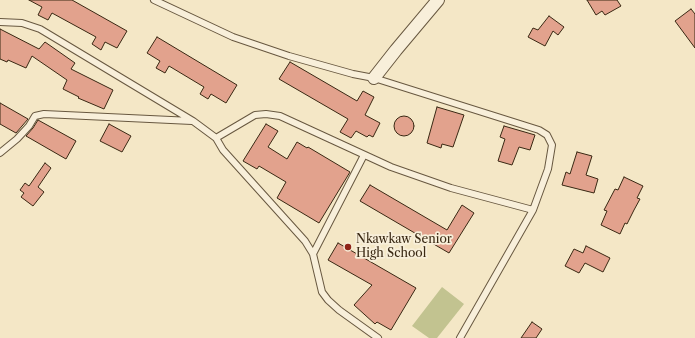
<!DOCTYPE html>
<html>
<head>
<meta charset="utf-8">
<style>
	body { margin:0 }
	canvas { display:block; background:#f4e7c6 }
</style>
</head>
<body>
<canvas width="695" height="338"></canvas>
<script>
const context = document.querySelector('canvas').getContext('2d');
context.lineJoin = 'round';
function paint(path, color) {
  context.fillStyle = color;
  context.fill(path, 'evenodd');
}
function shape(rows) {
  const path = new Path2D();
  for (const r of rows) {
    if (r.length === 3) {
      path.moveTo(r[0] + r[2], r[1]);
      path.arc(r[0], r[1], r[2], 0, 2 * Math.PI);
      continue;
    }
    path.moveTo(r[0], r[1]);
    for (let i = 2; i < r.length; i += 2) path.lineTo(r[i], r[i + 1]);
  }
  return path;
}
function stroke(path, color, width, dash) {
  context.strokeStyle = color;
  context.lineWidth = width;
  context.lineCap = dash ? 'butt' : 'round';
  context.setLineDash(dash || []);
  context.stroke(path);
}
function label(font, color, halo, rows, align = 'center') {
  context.font = font + ' "Libre Caslon Text",serif';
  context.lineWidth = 3.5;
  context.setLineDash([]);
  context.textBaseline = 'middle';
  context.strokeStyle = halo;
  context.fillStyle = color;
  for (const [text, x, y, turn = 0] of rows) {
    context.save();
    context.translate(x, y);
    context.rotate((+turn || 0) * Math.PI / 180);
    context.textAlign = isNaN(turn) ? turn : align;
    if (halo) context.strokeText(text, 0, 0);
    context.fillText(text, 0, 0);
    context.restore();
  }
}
const green = shape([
	[442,287,464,304,437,338,429,338,412,326]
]);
const building = shape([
	[29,0,72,0,127,31,117,48,105,42,101,50,92,44,96,37,52,13,48,20,38,15,42,7,29,0],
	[587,0,617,0,621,6,605,15,602,11,596,15,587,0],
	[691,9,695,14,695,48,675,21,691,9],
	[549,16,564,27,558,35,553,31,545,46,528,37,533,28,538,30,549,16],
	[0,29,39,49,45,42,75,63,71,69,113,90,104,109,78,98,79,97,63,89,67,80,32,56,26,68,8,60,7,62,0,59,0,29],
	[157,37,237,85,226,103,211,94,208,99,200,94,204,87,169,66,165,73,156,68,160,61,147,53,157,37],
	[290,62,357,101,363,91,374,97,365,115,380,123,373,137,369,135,367,137,356,131,351,138,340,132,348,119,279,79,290,62],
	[0,103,28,119,16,133,0,124,0,103],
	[437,107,464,115,453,147,442,144,441,148,427,143,437,107],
	[404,126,10],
	[38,120,76,141,66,159,26,136,33,128,38,120],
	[109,124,131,136,122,152,100,141,109,124],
	[266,124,278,131,268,147,287,159,297,142,307,148,308,147,350,172,319,223,277,198,286,182,259,166,257,169,243,161,266,124],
	[504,126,535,135,530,150,519,147,512,165,498,161,505,139,500,137,504,126],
	[577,152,592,156,586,175,598,179,594,193,562,185,566,172,570,174,577,152],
	[45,163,51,168,38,187,44,192,33,206,21,197,24,193,20,190,25,183,29,186,45,163],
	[624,177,643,186,637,198,640,199,634,210,627,224,625,223,620,234,601,225,607,211,604,210,615,189,618,190,624,177],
	[370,185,447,230,462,205,474,213,449,253,360,201,370,185],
	[338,243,416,288,391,330,377,322,375,324,354,305,372,285,328,260,338,243],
	[586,246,610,258,603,272,585,263,579,273,565,266,574,249,583,253,586,246],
	[532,322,542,329,536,338,521,338,532,322]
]);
const service = shape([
	[154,0,233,37,289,56,353,74,374,78,539,130,547,135,552,145,548,169,533,210,460,338],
	[0,22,22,23,40,29,193,121,216,138,223,150,305,241,313,254,322,292,328,300,339,310,378,338],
	[216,138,255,115,266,114,280,116,391,167,451,188,533,210],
	[0,153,17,139,29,126,35,116,44,114,192,121],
	[313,254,364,155]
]);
const minor = shape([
	[374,78,396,50,438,0]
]);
const markers = [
	[348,247,4,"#8f2418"]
];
const poiNames = [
	["Nkawkaw Senior",356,240],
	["High School",356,254]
];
paint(green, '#c2c390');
paint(building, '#e2a28d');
stroke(building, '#392813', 1);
stroke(service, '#685840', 8);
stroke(minor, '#685840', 14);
stroke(service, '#f8efda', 6);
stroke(minor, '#f8efda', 12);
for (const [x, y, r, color] of markers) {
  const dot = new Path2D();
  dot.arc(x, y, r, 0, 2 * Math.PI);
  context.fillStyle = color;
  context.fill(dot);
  stroke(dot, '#f8efda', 1.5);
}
label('12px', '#392813', '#f8efda', poiNames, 'left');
</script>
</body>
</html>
